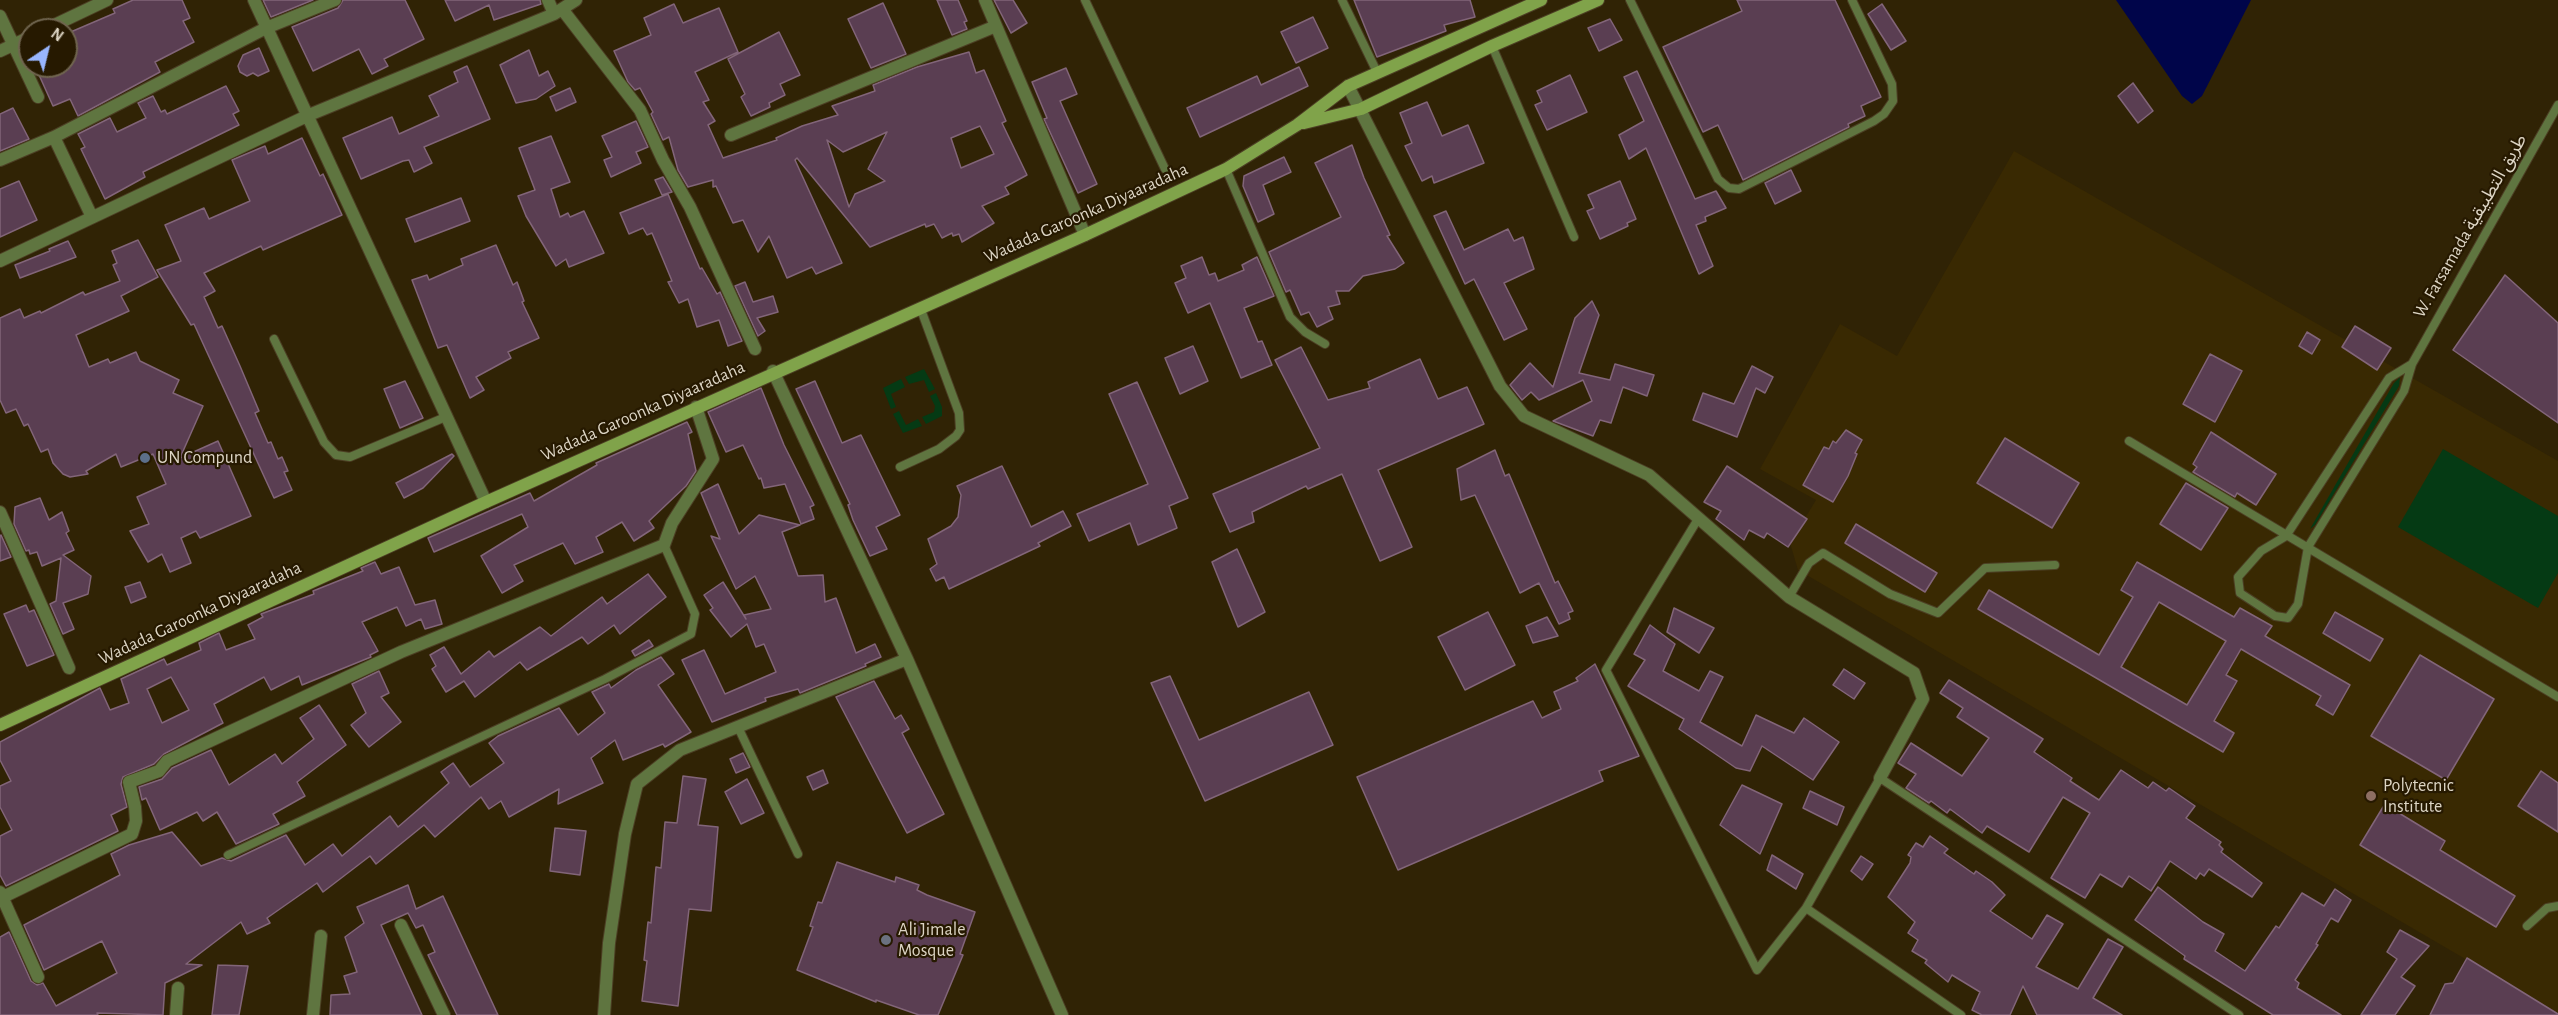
<!DOCTYPE html>
<html>
<head>
<meta charset="utf-8">
<style>
	body { margin:0 }
	#map { position:relative; width:2558px; height:1015px; overflow:hidden; background:#302305; font-family:"Alegreya Sans",sans-serif }
	canvas { display:block }
	.north { position:absolute; left:18px; top:18px; width:60px; height:60px; box-sizing:border-box; background:#261900; border:2px solid #6f644e; border-radius:50%; rotate:35deg; font-size:16px; font-weight:700; line-height:24px; text-align:center; color:#ddd5c4 }
	.north::after { content:''; display:block; margin:auto; width:21px; height:27px; background:#98b5fd; clip-path:polygon(50% 0,100% 100%,50% 72%,0 100%) }
</style>
</head>
<body>
<div id="map">
<canvas width="2558" height="1015"></canvas>
<div class="north">N</div>
</div>
<script>
const context = document.querySelector('canvas').getContext('2d');
context.lineJoin = 'round';
function paint(path, color) {
  context.fillStyle = color;
  context.fill(path, 'evenodd');
}
function shape(rows) {
  const path = new Path2D();
  for (const r of rows) {
    path.moveTo(r[0], r[1]);
    for (let i = 2; i < r.length; i += 2) path.lineTo(r[i], r[i + 1]);
  }
  return path;
}
function stroke(path, color, width, dash) {
  context.strokeStyle = color;
  context.lineWidth = width;
  context.lineCap = dash ? 'butt' : 'round';
  context.setLineDash(dash || []);
  context.stroke(path);
}
function label(font, color, halo, rows, align = 'center') {
  context.font = font + ' "Alegreya Sans","Noto Sans Arabic",sans-serif';
  context.lineWidth = 4.5;
  context.setLineDash([]);
  context.textBaseline = 'middle';
  context.strokeStyle = halo;
  context.fillStyle = color;
  for (const [text, x, y, turn = 0] of rows) {
    context.save();
    context.translate(x, y);
    context.rotate((+turn || 0) * Math.PI / 180);
    context.textAlign = isNaN(turn) ? turn : align;
    if (halo) context.strokeText(text, 0, 0);
    context.fillText(text, 0, 0);
    context.restore();
  }
}
const built = shape([
	[2014,151,2558,461,2558,1013,1798,570,1790,543,1816,500,1760,469,1840,324,1897,356]
]);
const green = shape([
	[924,369,935,389,929,392,924,380,909,384,905,377],
	[2400,377,2399,386,2315,525,2310,529,2394,383],
	[901,379,905,387,891,394,896,407,891,409,883,388],
	[936,393,942,407,942,416,926,424,922,417,934,412,935,406,930,396],
	[899,411,906,425,918,419,922,426,903,433,893,414],
	[2443,449,2558,516,2558,573,2538,608,2398,527]
]);
const water = shape([
	[2116,0,2251,0,2202,96,2192,104,2182,96]
]);
const building = shape([
	[133,0,182,0,190,18,183,21,194,42,155,62,160,72,78,116,70,99,53,106,35,66,66,66,66,34,115,13,113,9,133,0],
	[263,0,313,0,271,17,263,0],
	[343,0,405,0,424,39,384,59,388,66,372,74,359,49,313,71,292,27,338,8,343,0],
	[445,0,540,0,541,4,494,20,489,5,455,21,445,0],
	[937,0,958,0,967,21,964,22,967,29,952,35,937,0],
	[994,0,1013,0,1027,23,1011,33,994,0],
	[1354,0,1470,0,1475,17,1444,25,1446,31,1377,57,1354,0],
	[1737,0,1835,0,1881,97,1861,106,1865,116,1848,124,1849,127,1743,180,1718,125,1703,132,1663,47,1742,11,1737,0],
	[883,3,906,54,871,68,848,19,883,3],
	[674,4,683,23,719,8,738,52,695,72,709,100,703,102,715,121,708,125,723,158,777,140,776,138,802,126,838,115,832,106,875,91,873,85,917,67,969,52,976,73,984,70,1006,121,1002,123,1027,175,1005,187,1009,194,982,206,994,223,962,242,959,234,953,236,952,233,942,238,934,224,926,227,925,224,870,247,797,158,795,160,842,263,816,274,812,267,787,278,769,236,758,252,743,220,733,223,716,186,713,187,713,180,688,187,678,170,669,137,663,140,651,114,653,112,640,88,635,90,628,82,614,51,651,35,644,18,674,4],
	[980,126,994,154,961,168,951,138,980,126],
	[887,132,868,169,885,181,855,194,849,207,827,140,843,152,887,132],
	[1882,4,1906,41,1891,50,1868,14,1882,4],
	[1313,17,1328,48,1296,63,1281,32,1313,17],
	[1610,19,1622,40,1599,51,1588,28,1610,19],
	[779,32,800,75,780,84,785,95,769,103,770,107,751,116,741,97,745,94,728,59,779,32],
	[259,48,269,71,258,76,253,73,247,76,240,72,238,66,243,55,259,48],
	[529,50,539,76,548,71,555,86,536,99,516,103,500,65,529,50],
	[467,66,490,119,424,147,432,163,414,172,409,160,403,161,361,179,343,138,392,117,399,134,439,116,429,96,458,82,454,72,467,66],
	[1299,67,1308,86,1200,137,1187,108,1257,76,1261,85,1299,67],
	[1066,68,1077,94,1060,101,1097,184,1078,193,1044,119,1047,118,1032,82,1066,68],
	[1637,71,1695,199,1716,191,1726,208,1705,217,1706,221,1696,225,1713,266,1699,274,1646,148,1629,159,1619,135,1644,121,1624,77,1637,71],
	[1570,75,1587,112,1547,130,1535,105,1542,102,1537,91,1570,75],
	[2133,83,2153,111,2138,123,2118,96,2133,83],
	[226,86,239,111,233,114,239,125,143,172,145,177,105,199,81,149,85,147,78,134,110,118,117,132,146,118,138,103,153,96,161,112,165,110,167,114,226,86],
	[570,88,576,102,556,111,550,97,570,88],
	[1427,102,1442,136,1468,125,1484,163,1434,183,1432,176,1422,181,1405,146,1412,143,1400,113,1427,102],
	[13,108,29,139,0,151,0,114,13,108],
	[636,121,648,147,636,152,641,163,611,177,604,160,612,157,602,136,636,121],
	[551,136,570,182,551,189,560,217,568,213,570,217,584,211,604,253,569,267,566,259,556,266,526,216,518,196,535,190,519,148,551,136],
	[302,138,320,176,323,174,342,215,263,250,261,246,204,273,215,291,204,297,210,310,218,328,222,326,240,366,259,411,255,413,268,443,271,442,278,459,282,457,288,471,284,472,292,490,274,498,194,324,191,325,157,270,181,261,165,225,204,208,209,219,250,201,232,160,265,146,268,154,302,138],
	[1352,145,1364,178,1390,235,1387,236,1404,263,1395,269,1363,276,1349,291,1336,291,1340,304,1328,307,1333,319,1317,327,1309,312,1301,315,1290,290,1286,292,1269,252,1341,217,1315,163,1352,145],
	[1284,157,1291,172,1263,185,1274,214,1258,222,1243,186,1244,176,1284,157],
	[1791,170,1801,191,1775,204,1765,183,1791,170],
	[663,177,672,192,662,195,655,180,663,177],
	[19,181,37,220,0,237,0,189,19,181],
	[1620,181,1636,219,1627,223,1628,226,1600,239,1587,211,1594,208,1588,195,1620,181],
	[668,194,700,269,702,268,717,294,720,292,742,341,728,346,719,320,697,327,688,299,679,303,668,282,672,281,652,233,647,235,643,228,629,234,620,213,668,194],
	[461,198,470,221,415,242,406,219,461,198],
	[1446,211,1464,250,1508,229,1514,241,1523,237,1534,269,1504,283,1527,329,1504,340,1474,279,1465,284,1434,216,1446,211],
	[138,240,158,277,121,296,129,311,76,335,89,367,108,359,110,363,136,352,140,361,179,380,173,393,203,406,180,458,218,441,251,516,200,538,196,531,181,538,191,563,170,572,162,554,148,562,130,531,149,524,137,497,166,484,153,454,121,467,116,454,86,471,88,474,70,477,63,474,53,463,48,449,41,452,28,424,24,426,16,409,6,413,0,400,0,318,20,309,24,318,40,311,41,313,83,292,85,295,120,281,113,265,117,263,112,251,138,240],
	[68,241,76,257,20,278,15,265,50,251,49,249,68,241],
	[496,245,513,285,517,282,524,301,522,302,539,338,508,352,511,358,476,377,484,390,470,398,447,345,438,348,412,280,427,275,429,280,463,265,461,259,496,245],
	[1202,257,1209,275,1215,273,1218,281,1244,270,1242,265,1257,257,1274,296,1244,308,1258,342,1262,341,1272,365,1241,378,1210,303,1188,313,1175,283,1186,278,1181,266,1202,257],
	[2505,275,2558,323,2558,423,2453,350,2505,275],
	[745,282,753,302,773,296,778,312,757,318,765,331,758,336,735,286,745,282],
	[1592,301,1599,315,1579,373,1610,380,1615,364,1654,375,1647,396,1623,387,1611,423,1600,420,1593,436,1553,421,1592,401,1583,380,1539,400,1531,392,1522,400,1510,385,1530,363,1553,387,1575,318,1592,301],
	[2355,326,2391,348,2377,370,2342,347,2355,326],
	[2307,332,2320,340,2312,354,2299,346,2307,332],
	[1193,346,1208,381,1180,394,1165,358,1193,346],
	[1301,347,1328,400,1370,388,1368,382,1420,359,1438,399,1467,387,1484,424,1378,470,1412,547,1380,561,1342,474,1308,489,1306,486,1252,512,1254,522,1230,532,1213,494,1320,448,1275,360,1301,347],
	[2210,354,2242,371,2215,422,2183,404,2210,354],
	[1752,366,1773,377,1765,393,1756,388,1737,437,1693,420,1703,393,1734,404,1752,366],
	[405,381,423,418,400,428,384,389,405,381],
	[815,381,842,443,861,435,900,515,876,527,887,549,870,556,853,520,848,505,850,504,796,389,815,381],
	[1137,382,1188,498,1169,506,1177,528,1138,545,1130,523,1089,541,1077,514,1148,484,1109,394,1137,382],
	[761,388,784,445,814,505,810,507,814,519,801,524,785,484,764,488,761,478,759,479,743,445,726,452,708,412,761,388],
	[687,422,692,432,688,434,696,471,686,486,649,521,654,528,634,541,622,522,596,537,603,552,575,564,563,543,514,565,523,581,502,593,481,556,528,527,522,514,434,552,428,538,530,493,534,501,597,465,596,463,687,422],
	[1846,430,1862,440,1855,453,1857,454,1848,476,1833,502,1803,485,1824,447,1829,449,1833,441,1836,443,1846,430],
	[2211,432,2276,474,2256,505,2237,493,2235,497,2193,472,2197,467,2193,464,2211,432],
	[2005,438,2079,483,2052,528,1977,483,2005,438],
	[1495,450,1505,476,1509,474,1555,583,1558,581,1573,611,1568,613,1570,619,1559,624,1539,583,1520,593,1475,495,1461,500,1457,469,1495,450],
	[452,454,454,456,423,488,404,498,396,483,452,454],
	[1002,466,1031,527,1063,511,1071,526,1038,543,1040,546,949,589,944,577,936,581,930,569,937,564,928,539,951,526,958,517,961,495,957,486,1002,466],
	[1727,466,1807,519,1788,547,1767,533,1764,538,1749,530,1744,540,1716,519,1721,511,1704,502,1727,466],
	[2186,483,2228,508,2201,550,2160,524,2186,483],
	[718,484,739,534,759,515,800,525,782,532,798,576,823,575,825,602,836,598,856,653,875,644,881,657,865,664,866,666,800,693,798,689,765,698,766,701,712,722,682,660,704,650,725,694,776,672,764,644,756,647,747,624,731,637,710,610,713,608,704,595,723,582,746,619,744,615,771,609,755,576,736,589,711,536,720,539,701,493,718,484],
	[40,498,49,520,62,512,69,531,66,533,74,550,63,555,91,576,88,594,63,603,74,629,63,634,50,604,56,601,61,558,42,566,37,552,30,554,29,550,26,551,14,524,15,507,40,498],
	[1856,524,1937,573,1925,592,1845,543,1856,524],
	[1,535,11,557,0,561,0,536,1,535],
	[1237,549,1265,612,1238,627,1212,562,1237,549],
	[375,562,381,574,399,567,415,605,435,600,442,624,425,629,421,619,406,626,397,607,362,622,378,651,370,655,371,657,302,685,299,676,271,690,264,677,214,704,223,723,164,754,154,764,123,777,121,784,127,807,111,815,118,831,6,886,0,875,0,836,12,830,0,807,0,786,11,781,0,760,0,742,100,688,110,710,129,703,121,679,164,659,167,665,201,650,199,643,219,633,226,650,255,639,248,625,263,617,261,614,314,594,313,591,363,571,361,568,375,562],
	[171,677,189,710,162,723,147,689,171,677],
	[2137,562,2234,617,2240,608,2272,626,2265,636,2350,685,2333,715,2316,705,2321,696,2241,649,2226,675,2237,681,2214,721,2234,733,2223,752,1978,609,1989,590,2099,655,2133,597,2121,590,2137,562],
	[2159,602,2226,641,2187,705,2121,667,2159,602],
	[648,574,666,597,620,634,614,625,588,644,582,637,527,670,520,662,475,697,464,681,446,692,432,669,436,666,430,655,444,647,461,674,489,651,494,657,540,627,551,636,602,597,607,604,648,574],
	[140,582,146,597,131,603,125,587,140,582],
	[26,605,29,612,34,610,54,655,27,666,4,614,26,605],
	[1674,608,1714,628,1699,653,1667,632,1674,608],
	[1488,612,1515,665,1465,690,1438,637,1488,612],
	[2335,612,2383,639,2370,661,2323,633,2335,612],
	[1547,617,1558,636,1533,643,1526,626,1547,617],
	[1650,625,1675,644,1663,671,1699,691,1710,671,1723,677,1700,722,1742,746,1756,715,1794,733,1804,718,1839,742,1813,780,1762,746,1750,771,1736,768,1679,729,1684,719,1628,686,1645,660,1634,654,1650,625],
	[649,640,653,646,635,656,632,651,649,640],
	[2420,655,2494,699,2446,780,2371,736,2420,655],
	[661,657,674,674,658,685,691,732,665,747,663,744,623,760,615,740,591,758,603,783,558,804,559,789,509,817,501,801,489,809,481,797,435,837,424,825,376,864,370,856,323,892,317,883,267,918,270,923,247,934,241,922,186,964,202,965,165,983,163,1015,97,1013,98,1015,0,1015,0,937,9,932,31,981,37,985,43,983,56,1006,117,973,102,941,44,970,24,925,120,875,111,854,129,845,172,832,201,866,222,858,231,861,286,835,305,865,333,844,342,856,390,816,398,827,449,783,441,772,453,763,470,787,504,763,489,743,498,736,559,708,578,735,605,713,592,692,609,684,611,688,636,670,661,657],
	[1595,664,1639,756,1599,771,1603,781,1398,870,1357,777,1533,701,1542,718,1561,709,1554,692,1578,681,1576,678,1595,664],
	[1844,669,1865,683,1854,699,1833,685,1844,669],
	[379,671,389,693,381,697,401,722,369,747,351,725,366,713,352,684,379,671],
	[1170,676,1199,740,1309,692,1333,745,1205,801,1151,683,1170,676],
	[1949,680,2043,739,2034,752,2072,778,2070,781,2099,800,2121,770,2148,788,2153,782,2166,791,2169,788,2195,806,2186,818,2221,842,2219,845,2223,849,2221,852,2262,883,2252,897,2209,869,2204,876,2200,873,2196,879,2170,861,2151,891,2129,876,2122,887,2100,874,2085,898,2051,878,2090,813,2063,797,2029,852,1987,826,1982,833,1950,809,1947,813,1931,801,1929,803,1906,788,1916,774,1898,763,1911,743,1962,776,1989,738,1957,717,1963,708,1940,693,1949,680],
	[874,681,895,719,901,715,909,729,902,733,944,814,907,833,836,697,874,681],
	[319,705,346,745,297,782,305,796,273,814,279,824,236,844,217,812,203,821,197,812,160,830,146,798,142,800,139,787,162,779,172,768,211,750,229,785,275,754,282,764,314,739,300,718,319,705],
	[743,753,750,767,736,773,730,759,743,753],
	[823,770,828,783,813,790,807,777,823,770],
	[2541,771,2558,783,2558,832,2518,806,2541,771],
	[683,776,706,779,698,825,718,827,711,911,689,909,678,1006,642,1001,647,961,644,960,648,922,651,923,656,867,661,868,665,822,677,823,683,776],
	[747,779,764,813,741,824,725,792,747,779],
	[1742,785,1782,804,1760,854,1720,825,1742,785],
	[1810,791,1844,807,1837,825,1803,808,1810,791],
	[2383,807,2387,810,2389,807,2445,841,2440,850,2515,896,2496,927,2360,845,2383,807],
	[555,828,586,831,580,875,550,871,555,828],
	[1930,836,1948,849,1944,853,1974,874,1976,871,1992,882,2005,895,1990,911,2032,939,2047,915,2063,924,2036,967,2078,989,2108,939,2123,947,2093,998,2122,1015,2037,1015,2023,986,2010,1015,1982,1015,1972,1010,1980,992,1952,975,1948,982,1925,963,1927,960,1912,951,1918,940,1908,933,1915,922,1888,897,1910,863,1911,857,1908,855,1916,843,1923,847,1930,836],
	[1772,855,1803,874,1796,889,1767,870,1772,855],
	[1861,856,1873,864,1862,880,1851,871,1861,856],
	[837,862,895,882,896,877,919,885,917,890,927,895,975,912,960,954,963,955,938,1015,919,1015,876,1000,876,1002,797,970,813,927,810,926,818,902,822,903,837,862],
	[408,885,416,909,443,896,498,1015,457,1015,428,955,435,952,423,925,416,928,408,913,381,925,422,1015,330,1015,331,995,350,994,344,976,357,972,345,937,364,923,357,907,408,885],
	[2158,887,2203,922,2224,934,2215,951,2245,971,2276,926,2279,928,2302,893,2324,906,2335,889,2351,900,2338,922,2331,918,2316,944,2318,945,2295,980,2299,983,2297,988,2341,1015,2273,1015,2184,959,2185,956,2135,920,2158,887],
	[2400,930,2429,946,2401,977,2415,986,2395,1015,2361,1015,2397,959,2387,952,2400,930],
	[2467,958,2558,1014,2558,1015,2430,1015,2445,984,2453,983,2467,958],
	[218,965,248,966,239,1015,212,1015,218,965]
]);
const service = shape([
	[1085,0,1165,169],
	[1342,0,1377,72],
	[1630,0,1718,179,1729,188,1739,189,1874,121,1884,114,1893,101,1892,84,1852,0],
	[1492,46,1574,237],
	[1226,169,1290,317,1305,332,1325,344],
	[274,339,324,442,336,455,350,457,448,416],
	[2412,364,2389,378,2286,536,2261,551,2238,577,2240,593,2275,616,2288,618,2298,604,2308,547,2404,391,2412,364,2558,105],
	[2129,441,2558,697],
	[900,467,939,449,956,436,960,430,959,413,920,307],
	[1698,519,1606,670,1757,970,1806,908],
	[1789,597,1809,563,1823,553,1890,594,1938,613,1985,568,2055,565],
	[738,727,798,854],
	[228,855,605,679,691,634,695,614,664,545],
	[2527,926,2547,908,2558,906],
	[1961,1015,1806,908,1880,778,2239,1015]
]);
const minor = shape([
	[254,0,486,502],
	[548,0,554,14],
	[985,0,1085,235],
	[562,9,640,110,663,160,690,207,755,349],
	[0,16,38,97],
	[44,30,107,0],
	[0,51,30,37],
	[1348,86,1500,386,1524,416,1649,475,1789,597,1914,673,1923,699,1880,778],
	[731,135,996,26],
	[54,137,92,217],
	[0,160,54,137,266,28,335,0],
	[0,261,309,115,554,14,576,0],
	[773,371,907,659,1062,1015],
	[0,512,69,668],
	[0,892,38,977],
	[3,897,132,834,136,821,135,807,129,782,159,771,167,761,401,652,664,545,672,523,713,459,696,407],
	[401,925,444,1015],
	[176,1015,178,988],
	[313,1015,321,936],
	[604,1015,609,943,625,834,637,784,680,750,907,659]
]);
const secondary = shape([
	[1304,123,1361,109,1492,46,1598,0],
	[0,725,486,502,1085,235,1226,169,1297,125,1348,86,1541,0]
]);
const markers = [
	[145,458,6,"#5c6f8a"],
	[2371,796,6,"#8d6e63"],
	[886,940,6,"#6b7280"]
];
const streetNames = [
	["Wadada Garoonka Diyaaradaha",1086,213,-24],
	["W. Farsamada طريق التطبيقية",2470,226,-60],
	["Wadada Garoonka Diyaaradaha",643,411,-24],
	["Wadada Garoonka Diyaaradaha",200,613,-25]
];
const poiNames = [
	["UN Compund",157,458],
	["Polytecnic",2383,786],
	["Institute",2383,807],
	["Ali Jimale",898,930],
	["Mosque",898,951]
];
paint(built, '#392902');
paint(green, '#053a14');
paint(water, '#00054a');
paint(building, '#5a3e52');
stroke(building, '#826579', 1.5);
stroke(service, '#4c3f24', 10);
stroke(minor, '#4c3f24', 14);
stroke(secondary, '#4c3f24', 14);
stroke(service, '#5f7540', 8);
stroke(minor, '#5f7540', 12);
stroke(secondary, '#80a34a', 12);
for (const [x, y, r, color] of markers) {
  const dot = new Path2D();
  dot.arc(x, y, r, 0, 2 * Math.PI);
  context.fillStyle = color;
  context.fill(dot);
  stroke(dot, '#261900', 2);
}
label('18px', '#ddd5c4', '#261900', streetNames);
label('18px', '#ddd5c4', '#261900', poiNames, 'left');
</script>
</body>
</html>
